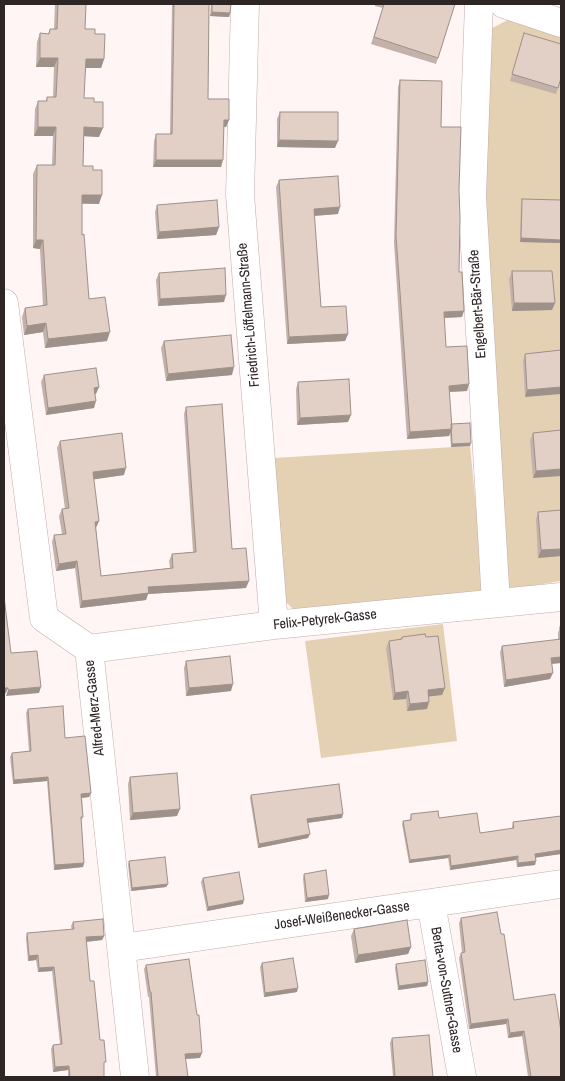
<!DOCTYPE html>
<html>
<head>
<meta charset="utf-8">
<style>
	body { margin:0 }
	#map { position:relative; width:565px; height:1081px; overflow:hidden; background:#fff5f4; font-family:"Archivo Narrow",sans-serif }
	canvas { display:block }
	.frame { position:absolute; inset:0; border:5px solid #2e2525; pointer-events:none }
</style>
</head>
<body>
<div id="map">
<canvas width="565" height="1081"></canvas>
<div class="frame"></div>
</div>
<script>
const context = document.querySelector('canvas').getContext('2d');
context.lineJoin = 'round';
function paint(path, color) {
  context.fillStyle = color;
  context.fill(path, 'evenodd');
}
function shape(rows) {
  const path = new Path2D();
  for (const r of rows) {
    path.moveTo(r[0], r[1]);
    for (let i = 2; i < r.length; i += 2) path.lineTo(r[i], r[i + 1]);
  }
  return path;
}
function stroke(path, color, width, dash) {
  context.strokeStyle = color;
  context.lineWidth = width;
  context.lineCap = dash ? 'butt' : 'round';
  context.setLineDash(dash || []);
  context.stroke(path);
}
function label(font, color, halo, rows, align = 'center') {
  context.font = font + ' "Archivo Narrow",sans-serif';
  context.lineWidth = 5;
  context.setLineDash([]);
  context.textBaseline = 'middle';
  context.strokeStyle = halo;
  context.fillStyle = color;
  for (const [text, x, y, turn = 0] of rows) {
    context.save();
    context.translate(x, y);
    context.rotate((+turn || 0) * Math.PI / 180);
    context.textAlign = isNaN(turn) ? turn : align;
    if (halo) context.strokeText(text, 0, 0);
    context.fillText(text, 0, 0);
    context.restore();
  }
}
const green = shape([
	[513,17,561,35,561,581,506,590,482,185,485,32],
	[470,446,484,586,478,593,297,613,284,600,274,458],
	[443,624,457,741,321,758,305,641]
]);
const minor = shape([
	[245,4,240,195,274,625],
	[479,4,472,197,496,603],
	[504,4,561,23],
	[4,303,44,618,89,649,135,1077],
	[89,649,274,625,561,597],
	[431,903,462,1077],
	[122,948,561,884]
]);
const wall = shape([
	[55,4,86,4,85,29,95,34,104,59,101,68,85,68,84,98,94,102,99,137,84,136,83,166,93,170,99,204,82,204,82,235,89,299,107,341,45,348,43,332,24,335,22,317,25,308,43,306,40,249,33,248,33,174,37,165,52,165,53,136,34,136,35,109,38,101,46,101,47,97,53,97,54,67,36,67,37,42,40,33,48,34,50,29,54,29],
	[172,4,209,4,208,99,229,120,226,127,224,127,221,167,153,167,154,141,156,134,170,134],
	[211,4,231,4,230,13,229,17,210,16],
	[375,4,455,4,436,64,371,44,383,8,375,6],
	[524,33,558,88,556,94,510,81],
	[400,80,441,127,459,190,459,272,462,317,444,318,446,347,467,391,449,392,451,425,470,446,451,447,450,433,449,436,407,439,394,243,398,87],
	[280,112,335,148,277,147,277,119],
	[279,180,338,214,314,216,321,307,348,334,345,341,287,344,276,187],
	[522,199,560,243,520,242,521,203],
	[157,205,219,227,216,235,157,239,155,212],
	[512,271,555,303,552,310,512,311,509,279],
	[159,273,224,302,158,306,156,280],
	[164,341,232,375,166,381,161,348],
	[561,350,525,397,523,361,525,354],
	[44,375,99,387,95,394,94,408,46,415,41,382],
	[298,382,348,422,297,425,296,389],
	[186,407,232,549,246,588,148,594,146,600,80,608,75,568,56,571,52,542,54,535,62,534,59,516,62,509,65,509,57,448,60,441,124,475,94,479,96,528,101,576,170,568,169,561,172,554,193,552,184,414],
	[561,430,533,478,530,440,533,433],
	[561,510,561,556,538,558,536,519,538,512],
	[560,627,561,627,561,663,551,664,550,679,504,687,500,652,502,646,558,640,558,633],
	[402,637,426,637,442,695,429,696,429,702,427,709,407,711,406,699,393,700,386,648,389,641,401,639],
	[186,661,231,691,186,696,184,668],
	[28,709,65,738,91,793,89,797,82,798,83,817,81,821,84,863,83,867,54,870,47,781,13,784,10,757,12,753,29,751,26,713],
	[130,777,177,816,130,820,128,784],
	[251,795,342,818,308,823,308,838,258,848,250,798],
	[411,814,439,818,480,833,512,829,512,826,513,822,561,816,561,854,536,857,535,865,517,867,516,860,450,870,448,858,409,863,402,824,403,821,410,820],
	[129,861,168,884,166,887,131,891,128,865],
	[304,874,328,899,305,902,303,878],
	[203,878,243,904,207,911,201,882],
	[461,918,501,934,514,1000,561,1077,528,1077,522,1036,508,1038,506,1024,469,1029,459,958,461,953,462,953,459,923],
	[73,922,104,936,102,940,86,942,90,981,100,1040,104,1066,104,1077,68,1077,68,1070,53,1072,51,1049,53,1045,60,1044,52,971,38,972,36,960,28,961,26,938,27,933,72,930,71,926],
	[354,929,411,947,408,954,355,963,351,936],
	[262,963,297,992,264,997,260,967],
	[396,964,428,982,427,986,398,990,395,968],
	[146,965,200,1058,185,1059,188,1077,156,1077,149,997,148,997,144,969],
	[392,1038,433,1077,393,1077,390,1043]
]);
const shadedWall = shape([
	[212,12,230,13,229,17,210,16],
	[40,58,58,58,54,67,36,67],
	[86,59,104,59,101,68,82,68],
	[224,120,229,120,226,127,221,127],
	[38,127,56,127,53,136,34,136],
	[84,127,103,128,99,137,81,136],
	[279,140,338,141,335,148,277,147],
	[156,160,223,160,221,167,153,167],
	[82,195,102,195,99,204,79,203],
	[340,207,338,214,311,216,314,209],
	[219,227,216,235,157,239,159,232],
	[521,238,561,240,560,243,520,242],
	[36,240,43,240,40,249,33,248],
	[226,295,224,302,158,306,160,299],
	[514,303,555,303,552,310,512,311],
	[464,311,462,317,441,318,444,312],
	[46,323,43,332,24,335,27,326],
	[110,332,107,341,45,348,48,339],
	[348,334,345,341,287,344,289,337],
	[234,367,232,375,166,381,168,374],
	[469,384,467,391,446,392,449,386],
	[99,387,96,394,92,395,94,388],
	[561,387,561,394,525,397,527,390],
	[96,401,94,408,46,415,48,408],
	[351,415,348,422,297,425,300,418],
	[452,429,449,436,407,439,410,432],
	[471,443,470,446,451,447,452,444],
	[126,468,124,475,90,480,93,472],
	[561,469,561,476,533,478,536,471],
	[99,521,96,528,92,529,95,522],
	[561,549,561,556,538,558,541,550],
	[77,561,75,568,56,571,59,564],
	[249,581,246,588,148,594,146,600,80,608,82,601,148,587],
	[561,657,561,663,548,664,551,658],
	[553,673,550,679,504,687,506,680],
	[233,684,231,691,186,696,189,688],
	[41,687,39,693,6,696,8,690],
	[4,688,8,688,6,693,4,694],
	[445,688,442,695,425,697,428,690],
	[408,691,406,699,393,700,395,693],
	[429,702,427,709,407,711,410,704],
	[48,777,47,781,13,784,14,780],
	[91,793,89,797,80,798,81,794],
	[180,809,177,816,130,820,133,813],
	[343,814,342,818,306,823,307,819],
	[310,834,308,838,258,848,259,844],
	[561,850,561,854,534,858,535,854],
	[450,855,448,858,409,863,410,860],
	[518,856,516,860,450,870,451,866],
	[536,861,535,865,517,867,518,863],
	[84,863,83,867,54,870,55,865],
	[168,884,166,887,131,891,132,888],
	[329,895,328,899,305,902,307,898],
	[244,900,243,904,207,911,208,907],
	[104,936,102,940,84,942,86,937],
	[411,947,408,954,355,963,358,955],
	[38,955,36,960,28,961,29,956],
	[54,967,52,971,38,972,39,968],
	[428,982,427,986,398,990,399,986],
	[298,988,297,992,264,997,265,993],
	[508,1019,506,1024,469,1029,471,1024],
	[524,1031,522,1036,508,1038,510,1033],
	[202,1053,200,1058,183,1059,185,1054],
	[69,1066,68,1070,53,1072,55,1067]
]);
const building = shape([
	[58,4,86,4,85,29,95,29,95,34,105,34,104,59,86,59,84,98,94,98,94,102,103,102,103,128,84,127,83,166,93,166,93,170,102,170,102,195,82,195,82,235,84,234,89,299,105,297,110,332,48,339,46,323,27,326,25,308,47,305,43,240,36,240,37,165,55,165,56,127,38,127,38,101,47,101,47,97,56,97,58,58,40,58,40,33,49,34,50,29,57,29,58,4],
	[174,4,209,4,208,99,229,99,229,120,224,120,223,160,156,160,156,134,172,134,174,4],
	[212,4,231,4,230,13,212,12,212,4],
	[384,4,455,4,438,58,374,37,384,4],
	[524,33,561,44,561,78,558,88,512,74,524,33],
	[400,80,442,81,441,127,461,127,459,190,460,218,459,272,462,272,464,311,444,312,446,347,467,346,469,384,449,386,452,429,410,432,396,236,400,80],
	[280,112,338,112,338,141,279,140,280,112],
	[338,176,340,207,314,209,321,307,346,306,348,334,289,337,279,180,338,176],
	[522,199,561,200,561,240,521,238,522,199],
	[217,200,219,227,159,232,157,205,217,200],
	[225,268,226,295,160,299,159,273,225,268],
	[512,271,552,271,555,303,514,303,512,271],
	[231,335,234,367,168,374,164,341,231,335],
	[561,350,561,387,527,390,525,354,561,350],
	[96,368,99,387,94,388,96,401,48,408,44,375,96,368],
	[349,379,351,415,300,418,298,382,349,379],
	[222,404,232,549,246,548,249,581,148,587,149,593,82,601,77,561,59,564,54,535,66,534,62,509,69,508,60,441,122,433,126,468,93,472,99,521,95,522,101,576,173,568,172,554,196,552,186,407,222,404],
	[470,423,471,443,452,444,451,424,470,423],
	[561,430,561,469,536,471,533,433,561,430],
	[561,510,561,549,541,550,538,512,561,510],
	[4,597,11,653,37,651,41,687,8,690,8,688,4,688,4,597],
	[560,627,561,627,561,639,560,627],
	[425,634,426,637,438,636,445,688,428,690,429,702,410,704,408,691,395,693,389,641,402,639,402,637,425,634],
	[561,639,561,657,551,658,553,673,506,680,502,646,561,639],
	[230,656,233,684,189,688,186,661,230,656],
	[63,706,65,738,85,736,91,793,81,794,83,817,81,817,84,863,55,865,48,777,14,780,12,753,31,751,28,709,63,706],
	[177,773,180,809,133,813,130,777,177,773],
	[339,784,343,814,307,819,310,834,259,844,251,795,339,784],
	[438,811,439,818,477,813,480,833,514,828,513,822,561,816,561,850,535,854,536,861,518,863,518,856,451,866,450,855,410,860,403,821,411,820,411,814,438,811],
	[165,857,168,884,132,888,129,861,165,857],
	[326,870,329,895,307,898,304,874,326,870],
	[239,872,244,900,208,907,203,878,239,872],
	[497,912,501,934,504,934,514,1000,555,994,561,1031,561,1077,531,1077,524,1031,510,1033,508,1019,471,1024,461,953,465,952,461,918,497,912],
	[103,919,104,936,86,937,90,981,94,981,100,1040,104,1040,106,1062,104,1062,104,1077,70,1077,69,1066,55,1067,53,1045,62,1044,54,967,39,968,38,955,29,956,27,933,74,929,73,922,103,919],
	[407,920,411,947,358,955,354,929,407,920],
	[293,958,298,988,265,993,262,963,293,958],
	[189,959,197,1015,199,1015,202,1053,185,1054,188,1077,158,1077,151,992,150,992,146,965,189,959],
	[425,960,428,982,399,986,396,964,425,960],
	[429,1035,433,1077,395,1077,392,1038,429,1035]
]);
const streetNames = [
	["Engelbert-Bär-Straße",478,304,-94],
	["Friedrich-Löffelmann-Straße",249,315,-95],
	["Felix-Petyrek-Gasse",325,620,-6],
	["Alfred-Merz-Gasse",95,708,-96],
	["Josef-Weißenecker-Gasse",342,916,-8],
	["Berta-von-Suttner-Gasse",446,990,80]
];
paint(green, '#e4d1b4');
stroke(minor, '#c2acaa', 29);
stroke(minor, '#fff', 28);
paint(wall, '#c2b2a9');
paint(shadedWall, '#9e918a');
paint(building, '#e2cfc5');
stroke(building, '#9e918a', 1);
label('14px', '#2e2525', '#fff', streetNames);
</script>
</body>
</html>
